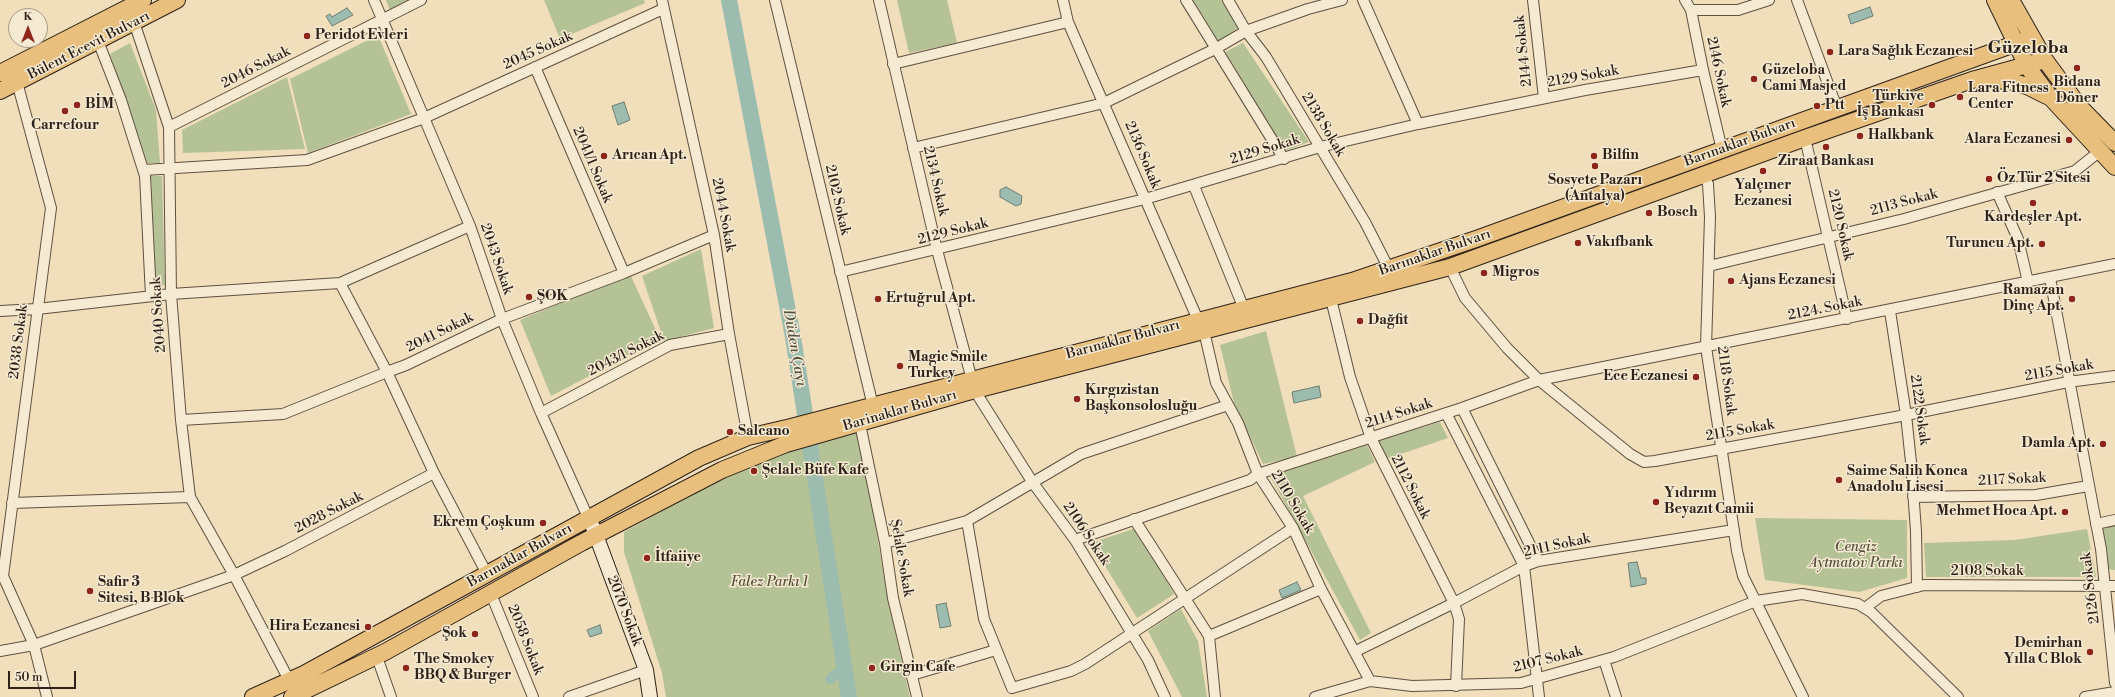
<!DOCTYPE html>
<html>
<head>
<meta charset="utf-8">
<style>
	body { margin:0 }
	#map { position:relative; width:2115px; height:697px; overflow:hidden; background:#f1deba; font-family:"Libre Bodoni",serif }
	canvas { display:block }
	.north { position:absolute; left:8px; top:8px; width:40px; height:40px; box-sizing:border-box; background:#f6ead2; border:1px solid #a69a88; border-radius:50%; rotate:0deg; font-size:11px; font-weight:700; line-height:16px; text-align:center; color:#2e2119 }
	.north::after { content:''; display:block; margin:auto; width:14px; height:18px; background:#8f2418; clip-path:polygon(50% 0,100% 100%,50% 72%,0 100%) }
	.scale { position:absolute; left:8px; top:671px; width:68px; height:18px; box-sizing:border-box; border:2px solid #2e2119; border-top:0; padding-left:5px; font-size:12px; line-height:14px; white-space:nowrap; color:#2e2119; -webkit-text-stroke:3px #f6ead2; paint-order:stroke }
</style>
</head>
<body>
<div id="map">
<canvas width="2115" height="697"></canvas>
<div class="north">K</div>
<div class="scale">50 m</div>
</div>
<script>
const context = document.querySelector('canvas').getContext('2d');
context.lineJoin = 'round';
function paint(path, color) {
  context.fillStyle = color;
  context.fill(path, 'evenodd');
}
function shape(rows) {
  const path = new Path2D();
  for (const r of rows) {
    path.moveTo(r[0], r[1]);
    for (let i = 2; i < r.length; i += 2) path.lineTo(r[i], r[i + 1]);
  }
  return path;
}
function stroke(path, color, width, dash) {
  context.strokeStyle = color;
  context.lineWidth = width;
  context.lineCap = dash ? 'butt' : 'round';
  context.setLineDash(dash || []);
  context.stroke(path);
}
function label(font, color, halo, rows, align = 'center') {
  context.font = font + ' "Libre Bodoni",serif';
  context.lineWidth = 3;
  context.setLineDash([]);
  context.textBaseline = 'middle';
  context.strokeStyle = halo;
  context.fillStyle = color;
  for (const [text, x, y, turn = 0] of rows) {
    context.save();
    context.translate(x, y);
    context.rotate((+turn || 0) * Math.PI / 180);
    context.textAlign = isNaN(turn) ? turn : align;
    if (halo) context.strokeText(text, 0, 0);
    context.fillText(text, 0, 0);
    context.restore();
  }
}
const green = shape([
	[386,0,409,0,390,11],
	[544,0,644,0,645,3,560,39],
	[897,0,947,0,957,43,909,53],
	[1193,0,1222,0,1239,27,1218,42],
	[378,35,411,114,308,153,290,79],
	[130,43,156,110,160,163,147,163,110,54],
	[1243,43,1309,142,1285,151,1225,52],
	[287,77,305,149,183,153,182,130],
	[151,176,162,176,165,285,154,286],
	[701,249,714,328,664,341,642,276],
	[630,274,660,339,551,396,520,320],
	[1266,331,1297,457,1263,464,1234,403,1220,345],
	[1440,422,1448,438,1386,459,1378,441],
	[859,432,890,610,910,697,666,697,662,673,624,552,624,532,728,475,781,454],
	[1367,445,1375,462,1303,496,1371,633,1360,640,1270,476],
	[1755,518,1907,520,1907,578,1859,592,1765,580],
	[2115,525,2115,570,2108,569,2102,529],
	[1136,528,1174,594,1137,618,1091,543],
	[2087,529,2096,577,1926,577,1924,543,2015,540],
	[1181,609,1198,641,1207,697,1182,697,1148,631]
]);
const water = shape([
	[1870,7,1873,16,1851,24,1848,15,1870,7],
	[347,8,353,15,332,26,326,16,330,14,332,17,347,8],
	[624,102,630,120,618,125,612,106,624,102],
	[1006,187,1022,196,1021,204,1016,206,1000,197,1000,190,1006,187],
	[1319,386,1321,397,1294,403,1292,392,1319,386],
	[1637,562,1641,578,1646,578,1646,584,1631,587,1628,563,1637,562],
	[1297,582,1301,590,1282,598,1279,590,1297,582],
	[946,603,951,626,940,628,936,605,946,603],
	[600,625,602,633,590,637,587,630,600,625]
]);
const canal = shape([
	[830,679,844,668]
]);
const river = shape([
	[729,0,793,337,849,697]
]);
const street = shape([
	[374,0,470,226,502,319,541,413,591,524],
	[662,0,714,235,729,334,748,437],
	[775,0,873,406],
	[879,0,937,250,975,391,1033,483,1075,540,1148,660,1165,697],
	[1063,0,1068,22,1198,320],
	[1186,0,1284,159],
	[1228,0,1246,31,1266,57,1365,222,1389,269],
	[1363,0,1418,124],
	[1533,0,1544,98],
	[1685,0,1691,10,1703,70,1722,150],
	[1797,0,1837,108],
	[1691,10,1738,10,1769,0],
	[98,41,121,100,145,176,151,296],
	[893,64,1068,22],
	[535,67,624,273],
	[17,82,51,208,3,576,34,645,47,697],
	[169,127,421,0],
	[1805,138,1847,319],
	[913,148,1104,103,1215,49,1246,31,1308,9,1342,0],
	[144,170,307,160,424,118,663,9],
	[1703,174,1708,184,1710,217,1706,347,1737,551,1743,576,1803,697],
	[1194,186,1244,309],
	[1997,192,2018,239,2028,282],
	[1709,266,1904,219,2075,171,2100,151],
	[1450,267,1465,298,1507,348,1539,380,1630,454,1644,462,1655,461,1906,415,2068,382,2115,376],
	[840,272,1145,199,1320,147,1418,124,1585,90,1703,70],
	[2050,278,2101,549,2115,683],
	[1331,299,1350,377,1371,438,1454,603,1459,619,1456,686],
	[0,311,37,309,171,294,340,283,470,226],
	[1890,311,1906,415,1911,462,1916,531,1917,587],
	[1204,331,1216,383,1238,423,1258,474,1293,528,1321,589,1370,681],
	[541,413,670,345,729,334],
	[1446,413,1524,566,1539,697],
	[181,420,283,414,387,372,340,283],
	[860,424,885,543,893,598,917,697],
	[1913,497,2036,495,2088,486],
	[12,503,190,497],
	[1134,519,1209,636,1215,697],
	[967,521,1081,454,1228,405],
	[2096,524,2115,520],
	[1075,540,1250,480,1258,474,1462,408],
	[885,543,967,521,984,619,1012,688,1071,671,1085,664,1293,528],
	[1538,561,1462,408,1539,380,2115,264],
	[487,574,434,473,387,372,406,365,502,319,624,273,714,235],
	[491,594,533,697],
	[1865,608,1881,596,1924,585,2115,586],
	[1209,636,1321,589],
	[0,651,34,645,234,575,190,497,181,420,171,294,169,127,134,22],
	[1356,651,1454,603,1524,566,1538,561,1734,530],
	[377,657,391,697],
	[1604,660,1616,697],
	[912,675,996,650],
	[290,682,234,575,285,551,434,473],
	[569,697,646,670],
	[1315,697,1370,681,1412,686,1521,683,1614,657,1756,601,1802,594,1858,604,1871,612,1958,697],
	[2085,697,2115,692]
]);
const secondary = shape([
	[593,527,646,670,650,697]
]);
const primary = shape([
	[1995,0,2027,66,2050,97,2115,167],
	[2011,0,2045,60,2079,106,2115,143],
	[0,73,143,0],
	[1989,80,2010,81,2027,86,2047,96],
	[0,91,177,0],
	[253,697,304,674,699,458,748,437,791,427,1352,281,1476,239,2031,38],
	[292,697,385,652,581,543,722,470,786,444,964,393,1450,267,1805,138,1972,80,2045,60]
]);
const markers = [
	[307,36,4,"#8f2418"],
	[1830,52,4,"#8f2418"],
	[2077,68,4,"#8f2418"],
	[1754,79,4,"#8f2418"],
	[1960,97,4,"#8f2418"],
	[77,105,4,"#8f2418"],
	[1932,105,4,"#8f2418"],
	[1817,106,4,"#8f2418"],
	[65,111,4,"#8f2418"],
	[1860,136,4,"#8f2418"],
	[2069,140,4,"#8f2418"],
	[1826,147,4,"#8f2418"],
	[604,156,4,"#8f2418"],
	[1594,156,4,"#8f2418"],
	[1595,166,4,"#8f2418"],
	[1763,171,4,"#8f2418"],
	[1989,179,4,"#8f2418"],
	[2033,203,4,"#8f2418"],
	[1649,213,4,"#8f2418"],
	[1578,243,4,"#8f2418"],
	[2042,244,4,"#8f2418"],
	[1484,273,4,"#8f2418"],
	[1731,281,4,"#8f2418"],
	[529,297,4,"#8f2418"],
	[878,299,4,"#8f2418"],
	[2072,299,4,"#8f2418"],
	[1360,321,4,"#8f2418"],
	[900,366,4,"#8f2418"],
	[1696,377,4,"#8f2418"],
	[1077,399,4,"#8f2418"],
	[730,432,4,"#8f2418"],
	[2103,444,4,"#8f2418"],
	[754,471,4,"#8f2418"],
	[1839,480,4,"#8f2418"],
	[1656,502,4,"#8f2418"],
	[2065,512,4,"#8f2418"],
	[543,523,4,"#8f2418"],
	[647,558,4,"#8f2418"],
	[90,591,4,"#8f2418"],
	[368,627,4,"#8f2418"],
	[475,634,4,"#8f2418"],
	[2090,652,4,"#8f2418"],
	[406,668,4,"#8f2418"],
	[872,668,4,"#8f2418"]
];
const poiNames = [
	["Peridot Evleri",315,36],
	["Lara Sağlık Eczanesi",1838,52],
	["Güzeloba",1762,71],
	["Cami Masjed",1762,87],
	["Bidana",2077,83,"center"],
	["Döner",2077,99,"center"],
	["Lara Fitness",1968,89],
	["Center",1968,105],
	["Türkiye",1924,97,"right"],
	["İş Bankası",1924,113,"right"],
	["BİM",85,105],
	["Ptt",1825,106],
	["Carrefour",65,126,"center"],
	["Halkbank",1868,136],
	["Alara Eczanesi",2061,140,"right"],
	["Arıcan Apt.",612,156],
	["Bilfin",1602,156],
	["Ziraat Bankası",1826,162,"center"],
	["Öz Tür 2 Sitesi",1997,179],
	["Sosyete Pazarı",1595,181,"center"],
	["(Antalya)",1595,197,"center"],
	["Yalçıner",1763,186,"center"],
	["Eczanesi",1763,202,"center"],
	["Bosch",1657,213],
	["Kardeşler Apt.",2033,218,"center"],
	["Vakıfbank",1586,243],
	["Turuncu Apt.",2034,244,"right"],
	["Migros",1492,273],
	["Ajans Eczanesi",1739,281],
	["Ramazan",2064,291,"right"],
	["Dinç Apt.",2064,307,"right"],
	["ŞOK",537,297],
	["Ertuğrul Apt.",886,299],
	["Dağfit",1368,321],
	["Magic Smile",908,358],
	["Turkey",908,374],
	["Ece Eczanesi",1688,377,"right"],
	["Kırgızistan",1085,391],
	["Başkonsolosluğu",1085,407],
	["Salcano",738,432],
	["Damla Apt.",2095,444,"right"],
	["Şelale Büfe Kafe",762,471],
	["Saime Salih Konca",1847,472],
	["Anadolu Lisesi",1847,488],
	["Yıdırım",1664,494],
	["Beyazıt Camii",1664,510],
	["Mehmet Hoca Apt.",2057,512,"right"],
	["Ekrem Çoşkum",535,523,"right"],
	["İtfaiiye",655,558],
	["Safir 3",98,583],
	["Sitesi, B Blok",98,599],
	["Hira Eczanesi",360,627,"right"],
	["Şok",467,634,"right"],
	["Demirhan",2082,644,"right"],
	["Yılla C Blok",2082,660,"right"],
	["The Smokey",414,660],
	["BBQ & Burger",414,676],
	["Girgin Cafe",880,668]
];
const streetNames = [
	["Bülent Ecevit Bulvarı",89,46,-27],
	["2045 Sokak",538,51,-24],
	["2144 Sokak",1524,51,-96],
	["2046 Sokak",256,68,-27],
	["2146 Sokak",1718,72,78],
	["2129 Sokak",1583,77,-10],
	["2138 Sokak",1323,125,59],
	["Barınaklar Bulvarı",1740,143,-20],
	["2129 Sokak",1265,150,-17],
	["2136 Sokak",1142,155,67],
	["2041/1 Sokak",592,165,67],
	["2134 Sokak",935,181,77],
	["2102 Sokak",837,200,77],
	["2113 Sokak",1904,203,-15],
	["2044 Sokak",723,215,79],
	["2120 Sokak",1840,225,77],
	["2129 Sokak",953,232,-14],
	["Barınaklar Bulvarı",1435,253,-19],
	["2043 Sokak",496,259,71],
	["2124. Sokak",1825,309,-11],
	["2040 Sokak",159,315,-94],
	["2041 Sokak",440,333,-26],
	["Barınaklar Bulvarı",1123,340,-15],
	["2038 Sokak",19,342,-83],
	["2043/1 Sokak",626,354,-27],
	["2115 Sokak",2059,371,-10],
	["2118 Sokak",1726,381,82],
	["2122 Sokak",1919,410,82],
	["Barinaklar Bulvarı",900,411,-16],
	["2114 Sokak",1399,414,-18],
	["2115 Sokak",1740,431,-10],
	["2117 Sokak",2012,480,-3],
	["2112 Sokak",1410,487,63],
	["2110 Sokak",1292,502,59],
	["2028 Sokak",329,513,-27],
	["2106 Sokak",1086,534,56],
	["2111 Sokak",1557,546,-12],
	["Barınaklar Bulvarı",520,556,-29],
	["Şelale Sokak",901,558,80],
	["2108 Sokak",1987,572],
	["2126 Sokak",2091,588,-97],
	["2070 Sokak",624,611,69],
	["2058 Sokak",525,640,68],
	["2107 Sokak",1548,660,-14]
];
const parkNames = [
	["Cengiz",1856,548],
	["Aytmatov Parkı",1856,564],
	["Falez Parkı 1",769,583]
];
const waterNames = [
	["Düden Çayı",794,348,80]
];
const districtNames = [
	["Güzeloba",2028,49]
];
paint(green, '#b4c295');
paint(water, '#9bbcaf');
stroke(water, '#6f7e73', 1);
stroke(canal, '#9bbcaf', 10);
stroke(river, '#9bbcaf', 16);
stroke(street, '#5f5041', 12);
stroke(secondary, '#2e2119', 16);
stroke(primary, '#2e2119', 18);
stroke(street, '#f6ead2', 10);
stroke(secondary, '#f6ead2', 14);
stroke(primary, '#e8bf7d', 16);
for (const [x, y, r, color] of markers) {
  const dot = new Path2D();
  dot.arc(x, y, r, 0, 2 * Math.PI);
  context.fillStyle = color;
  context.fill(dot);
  stroke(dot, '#f6ead2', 1.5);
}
label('bold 14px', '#2e2119', '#f6ead2', poiNames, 'left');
label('14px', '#2e2119', '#f6ead2', streetNames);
label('italic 14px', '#56513e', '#f6ead2', parkNames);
label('italic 15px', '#4f5046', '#f6ead2', waterNames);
label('bold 18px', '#2e2119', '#f6ead2', districtNames);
</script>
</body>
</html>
